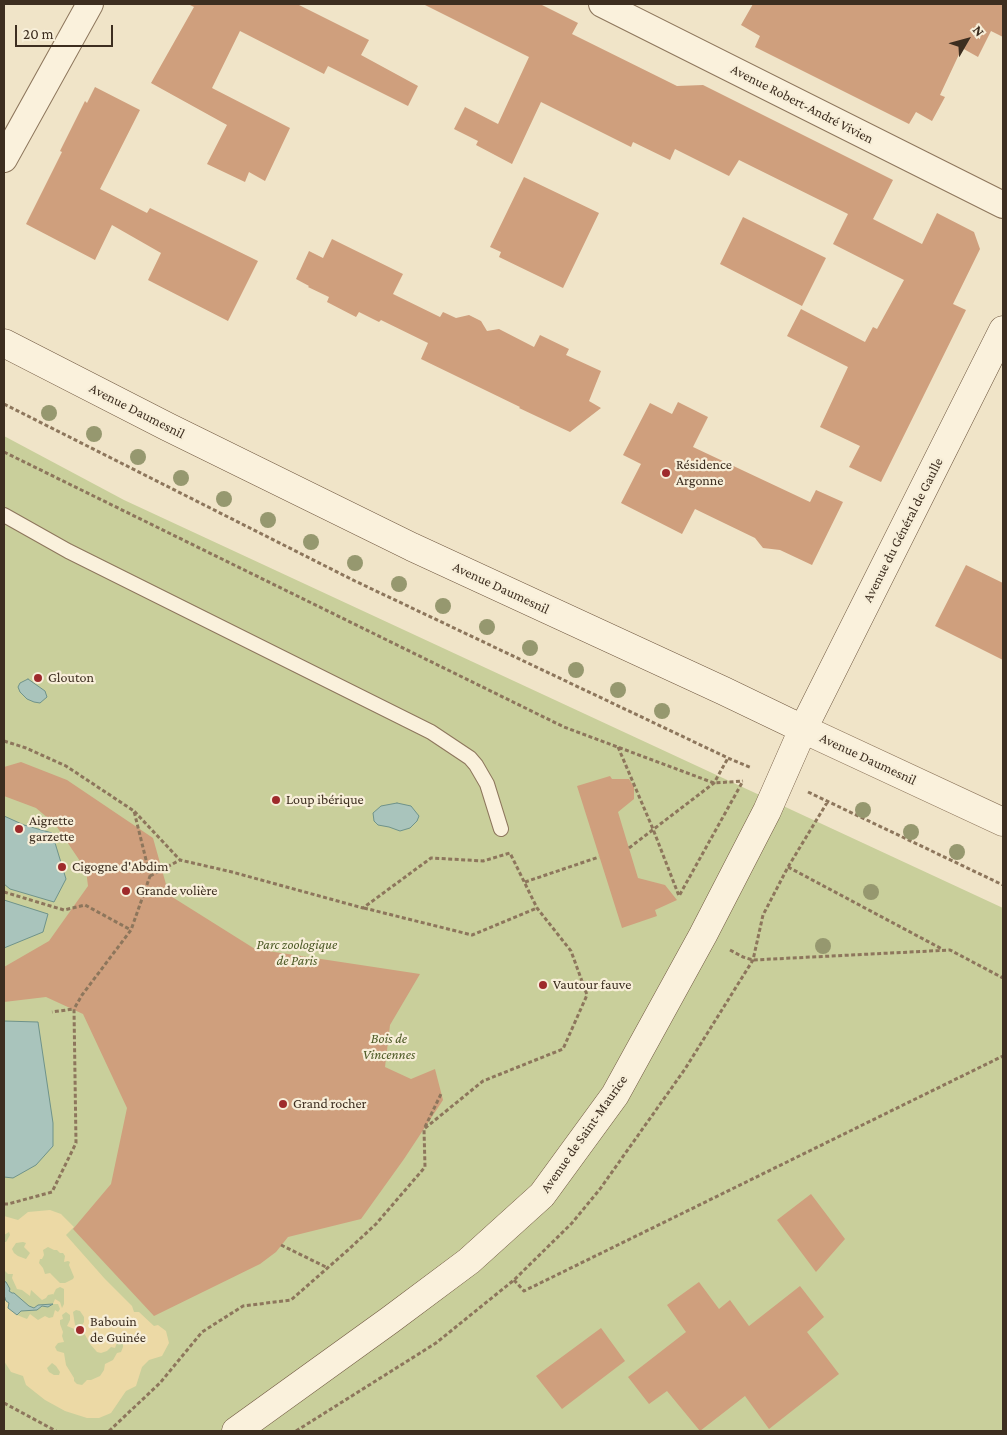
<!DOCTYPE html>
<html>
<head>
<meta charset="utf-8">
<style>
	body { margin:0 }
	#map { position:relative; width:1007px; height:1435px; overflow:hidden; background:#f0e4c8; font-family:"Crimson Pro",serif }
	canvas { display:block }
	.frame { position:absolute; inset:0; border:5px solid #3d2e20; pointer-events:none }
	.north { position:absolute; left:942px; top:15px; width:50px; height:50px; -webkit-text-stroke:4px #f7eed8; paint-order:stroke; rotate:52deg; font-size:14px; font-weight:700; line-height:20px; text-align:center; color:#3d2e20 }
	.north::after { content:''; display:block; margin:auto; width:18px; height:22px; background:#3d2e20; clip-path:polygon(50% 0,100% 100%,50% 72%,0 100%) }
	.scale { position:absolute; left:15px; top:25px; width:98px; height:22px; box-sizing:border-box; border:2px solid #3d2e20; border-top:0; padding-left:6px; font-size:15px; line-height:18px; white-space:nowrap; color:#3d2e20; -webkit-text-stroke:4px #f7eed8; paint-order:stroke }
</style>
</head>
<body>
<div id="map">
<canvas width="1007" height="1435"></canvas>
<div class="frame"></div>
<div class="north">N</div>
<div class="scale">20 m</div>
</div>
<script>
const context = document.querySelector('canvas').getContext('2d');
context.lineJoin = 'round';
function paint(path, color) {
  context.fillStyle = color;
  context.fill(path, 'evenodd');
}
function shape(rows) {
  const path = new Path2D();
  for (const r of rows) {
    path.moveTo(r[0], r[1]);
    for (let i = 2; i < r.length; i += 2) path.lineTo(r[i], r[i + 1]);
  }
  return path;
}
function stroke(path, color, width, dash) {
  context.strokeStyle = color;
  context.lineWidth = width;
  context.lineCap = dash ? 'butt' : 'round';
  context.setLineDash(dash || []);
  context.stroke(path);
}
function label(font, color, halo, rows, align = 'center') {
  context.font = font + ' "Crimson Pro",serif';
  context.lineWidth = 4.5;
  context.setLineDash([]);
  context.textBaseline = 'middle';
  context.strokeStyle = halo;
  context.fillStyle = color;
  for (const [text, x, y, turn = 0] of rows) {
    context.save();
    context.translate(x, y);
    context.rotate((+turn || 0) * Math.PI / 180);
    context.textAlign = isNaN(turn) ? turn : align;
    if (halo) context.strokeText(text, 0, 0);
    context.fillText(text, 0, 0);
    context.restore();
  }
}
const green = shape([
	[4,436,124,500,1003,908,1003,1431,4,1431]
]);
const sand = shape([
	[50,1210,61,1214,74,1227,66,1235,105,1279,132,1306,134,1312,139,1312,154,1326,158,1325,166,1331,169,1343,162,1356,149,1360,142,1367,136,1386,126,1391,111,1413,99,1418,87,1418,65,1411,45,1400,26,1385,23,1376,11,1372,4,1361,4,1295,9,1303,8,1308,17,1315,27,1319,30,1314,38,1320,45,1316,49,1318,53,1317,55,1310,58,1312,60,1309,58,1304,53,1304,55,1299,60,1302,62,1308,64,1304,64,1289,60,1287,56,1289,53,1295,53,1294,48,1295,46,1298,42,1300,31,1290,30,1296,22,1290,17,1289,12,1278,13,1274,8,1274,4,1270,4,1242,6,1242,10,1235,9,1232,4,1235,4,1216,18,1220,28,1212],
	[23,1242,26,1243,24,1247,30,1253,26,1259,18,1256,14,1253,12,1249,16,1243],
	[48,1247,54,1250,57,1250,60,1253,63,1253,65,1256,64,1262,68,1261,70,1262,69,1265,74,1277,73,1279,65,1283,60,1283,50,1273,45,1274,43,1268,39,1263,40,1259,42,1259,44,1255,43,1250],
	[76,1310,80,1311,84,1317,84,1322,81,1327,78,1327,75,1325,73,1312],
	[66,1312,70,1315,70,1320,67,1326,84,1333,90,1344,97,1352,101,1353,107,1351,111,1347,115,1348,118,1340,120,1340,123,1342,123,1347,121,1352,117,1353,113,1360,105,1364,104,1370,100,1376,91,1380,87,1380,82,1385,77,1384,74,1381,74,1378,66,1365,64,1353,57,1351,55,1347,58,1343,64,1342,62,1336,63,1332,60,1324,60,1320,63,1319,62,1315],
	[52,1363,56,1366,60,1372,59,1375,54,1375,49,1372,47,1368]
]);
const water = shape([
	[28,679,45,691,47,697,40,703,34,702,27,699,20,692,18,687,20,683,28,679],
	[397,803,411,806,419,816,417,821,410,828,400,831,389,827,378,825,374,821,373,813,381,806,397,803],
	[4,816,24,825,52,833,66,879,54,902,10,889,4,884,4,816],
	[4,900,48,914,43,932,4,948,4,900],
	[4,1021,38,1022,53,1123,53,1146,36,1165,13,1178,4,1177,4,1021],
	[4,1281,6,1282,10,1289,9,1291,12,1293,14,1293,29,1306,34,1308,38,1305,53,1304,48,1307,42,1306,37,1310,21,1311,17,1315,8,1308,9,1303,6,1301,4,1295,4,1281]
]);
const building = shape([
	[188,4,297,4,369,40,361,55,418,86,408,106,328,66,324,74,240,31,212,88,290,128,265,181,249,172,245,182,207,164,227,125,151,83,194,7],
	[423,4,540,4,578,23,572,34,677,86,703,85,893,180,873,219,922,244,937,213,974,232,980,249,953,304,966,310,881,482,849,467,860,446,820,427,848,367,787,336,801,309,865,342,873,327,877,329,904,280,833,244,848,214,739,160,729,176,675,149,670,160,633,142,631,147,541,102,512,164,476,145,478,141,454,129,465,107,498,124,529,57],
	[753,4,1003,4,1003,37,991,31,978,57,962,48,940,95,945,97,932,121,916,112,909,124,755,47,760,36,741,25],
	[95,87,140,110,100,189,147,213,150,208,258,261,228,321,148,280,161,253,112,225,95,260,26,224,62,152,60,151,85,101,87,103],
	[524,177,599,213,563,288,499,257,501,252,490,247],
	[743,217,826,258,802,306,720,264],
	[332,239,403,274,393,294,440,317,443,312,456,318,469,315,481,321,487,331,499,329,534,347,540,335,569,349,566,355,601,371,589,401,601,408,570,432,519,408,520,407,421,359,428,343,381,320,379,322,359,312,356,317,327,302,329,297,308,287,309,286,296,279,309,251,323,258],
	[678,402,708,417,693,447,810,502,816,490,843,502,812,565,780,550,763,548,755,538,695,509,682,534,621,503,641,464,623,455,650,403,672,414],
	[966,565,1003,583,1003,660,935,626],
	[21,762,67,780,153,838,169,895,255,949,420,974,390,1025,385,1067,411,1079,435,1069,443,1100,404,1159,361,1219,288,1237,276,1252,260,1264,154,1316,73,1229,111,1184,127,1108,83,1014,46,997,4,1002,4,967,49,941,88,886,86,870,55,824,36,808,4,796,4,767],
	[610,776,612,779,629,779,634,787,634,799,618,812,638,878,665,885,677,900,655,910,657,916,622,928,577,786],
	[811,1194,845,1239,816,1272,777,1220],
	[699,1282,719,1309,730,1300,749,1326,800,1286,824,1317,807,1332,839,1374,769,1429,745,1396,700,1431,667,1391,649,1404,628,1377,686,1332,667,1305],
	[601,1328,625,1361,562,1409,536,1376]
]);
const path = shape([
	[4,404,355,581,728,758,752,768],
	[4,452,564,727,714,783,743,781],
	[4,741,26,748,66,766,134,811,150,876,131,930,82,995,74,1009],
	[618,747,653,829,679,896,743,781],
	[808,792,1003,885],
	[629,848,714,783,728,758],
	[788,867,942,949],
	[150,876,180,860],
	[525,882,599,857],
	[4,892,64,910,85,905,131,930],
	[364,908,472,935,537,908],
	[730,950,743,957,753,960,950,950,1003,978],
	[425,1127,441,1094],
	[4,1204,8,1204,52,1192,76,1143,74,1009,52,1012],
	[281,1245,328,1268],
	[514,1280,524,1291,1003,1056],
	[4,1403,56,1431],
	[109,1431,160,1383,202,1332,243,1306,291,1300,348,1250,376,1224,425,1167,424,1129,483,1081,563,1049,587,995,571,951,537,908,510,853,483,861,431,858,363,908,232,872,180,860,134,811],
	[296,1431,436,1343,514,1280,572,1223,600,1189,685,1069,753,960,763,915,788,867,828,801]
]);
const service = shape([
	[4,515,68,551,431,732,470,758,476,765,487,784,501,829]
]);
const minor = shape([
	[602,4,1003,205],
	[4,159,90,4]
]);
const tertiary = shape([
	[803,729,1003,822]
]);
const secondary = shape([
	[4,343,168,427,412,547,724,691,803,729],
	[236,1431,390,1320,469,1261,542,1195,615,1095,703,935,767,811,803,729,1003,330]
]);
const trees = [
	[49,413],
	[94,434],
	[138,457],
	[181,478],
	[224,499],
	[268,520],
	[311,542],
	[355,563],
	[399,584],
	[443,606],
	[487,627],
	[530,648],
	[576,670],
	[618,690],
	[662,711],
	[863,810],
	[911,832],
	[957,852],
	[871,892],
	[823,946]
];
const markers = [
	[666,473,5,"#9e2a2b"],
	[38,678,5,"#9e2a2b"],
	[276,800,5,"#9e2a2b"],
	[19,829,5,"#9e2a2b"],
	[62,867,5,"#9e2a2b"],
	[126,891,5,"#9e2a2b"],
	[543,985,5,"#9e2a2b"],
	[283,1104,5,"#9e2a2b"],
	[80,1330,5,"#9e2a2b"]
];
const streetNames = [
	["Avenue Robert-André Vivien",802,104,27],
	["Avenue Daumesnil",137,411,27],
	["Avenue du Général de Gaulle",903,530,-63],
	["Avenue Daumesnil",501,588,25],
	["Avenue Daumesnil",868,759,25],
	["Avenue de Saint-Maurice",584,1134,-55]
];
const poiNames = [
	["Résidence",676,465],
	["Argonne",676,481],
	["Glouton",48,678],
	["Loup ibérique",286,800],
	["Aigrette",29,821],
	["garzette",29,837],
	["Cigogne d'Abdim",72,867],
	["Grande volière",136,891],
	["Vautour fauve",553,985],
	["Grand rocher",293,1104],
	["Babouin",90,1322],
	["de Guinée",90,1338]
];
const parkNames = [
	["Parc zoologique",297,945],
	["de Paris",297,961],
	["Bois de",389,1039],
	["Vincennes",389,1055]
];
paint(green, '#c9cf9b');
paint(sand, '#ecd9a5');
paint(water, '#a9c4bc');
stroke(water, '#6f938a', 1);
paint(building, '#cf9f7d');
stroke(service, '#8d765c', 16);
stroke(minor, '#8d765c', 28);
stroke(tertiary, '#8d765c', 29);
stroke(secondary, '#6f573f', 29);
stroke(path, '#8d765c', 3, [4, 2.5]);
stroke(service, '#faf1dc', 14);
stroke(minor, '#faf1dc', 26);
stroke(tertiary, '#faf1dc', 28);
stroke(secondary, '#faf1dc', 28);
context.fillStyle = '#96986f';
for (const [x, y] of trees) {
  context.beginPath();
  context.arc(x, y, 8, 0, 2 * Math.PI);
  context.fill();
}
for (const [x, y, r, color] of markers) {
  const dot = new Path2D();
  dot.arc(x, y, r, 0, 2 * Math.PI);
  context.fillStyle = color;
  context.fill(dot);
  stroke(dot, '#f7eed8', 2);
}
label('14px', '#3d2e20', '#f7eed8', streetNames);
label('14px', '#3d2e20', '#f7eed8', poiNames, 'left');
label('italic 14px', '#4d5a26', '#f7eed8', parkNames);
</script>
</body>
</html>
